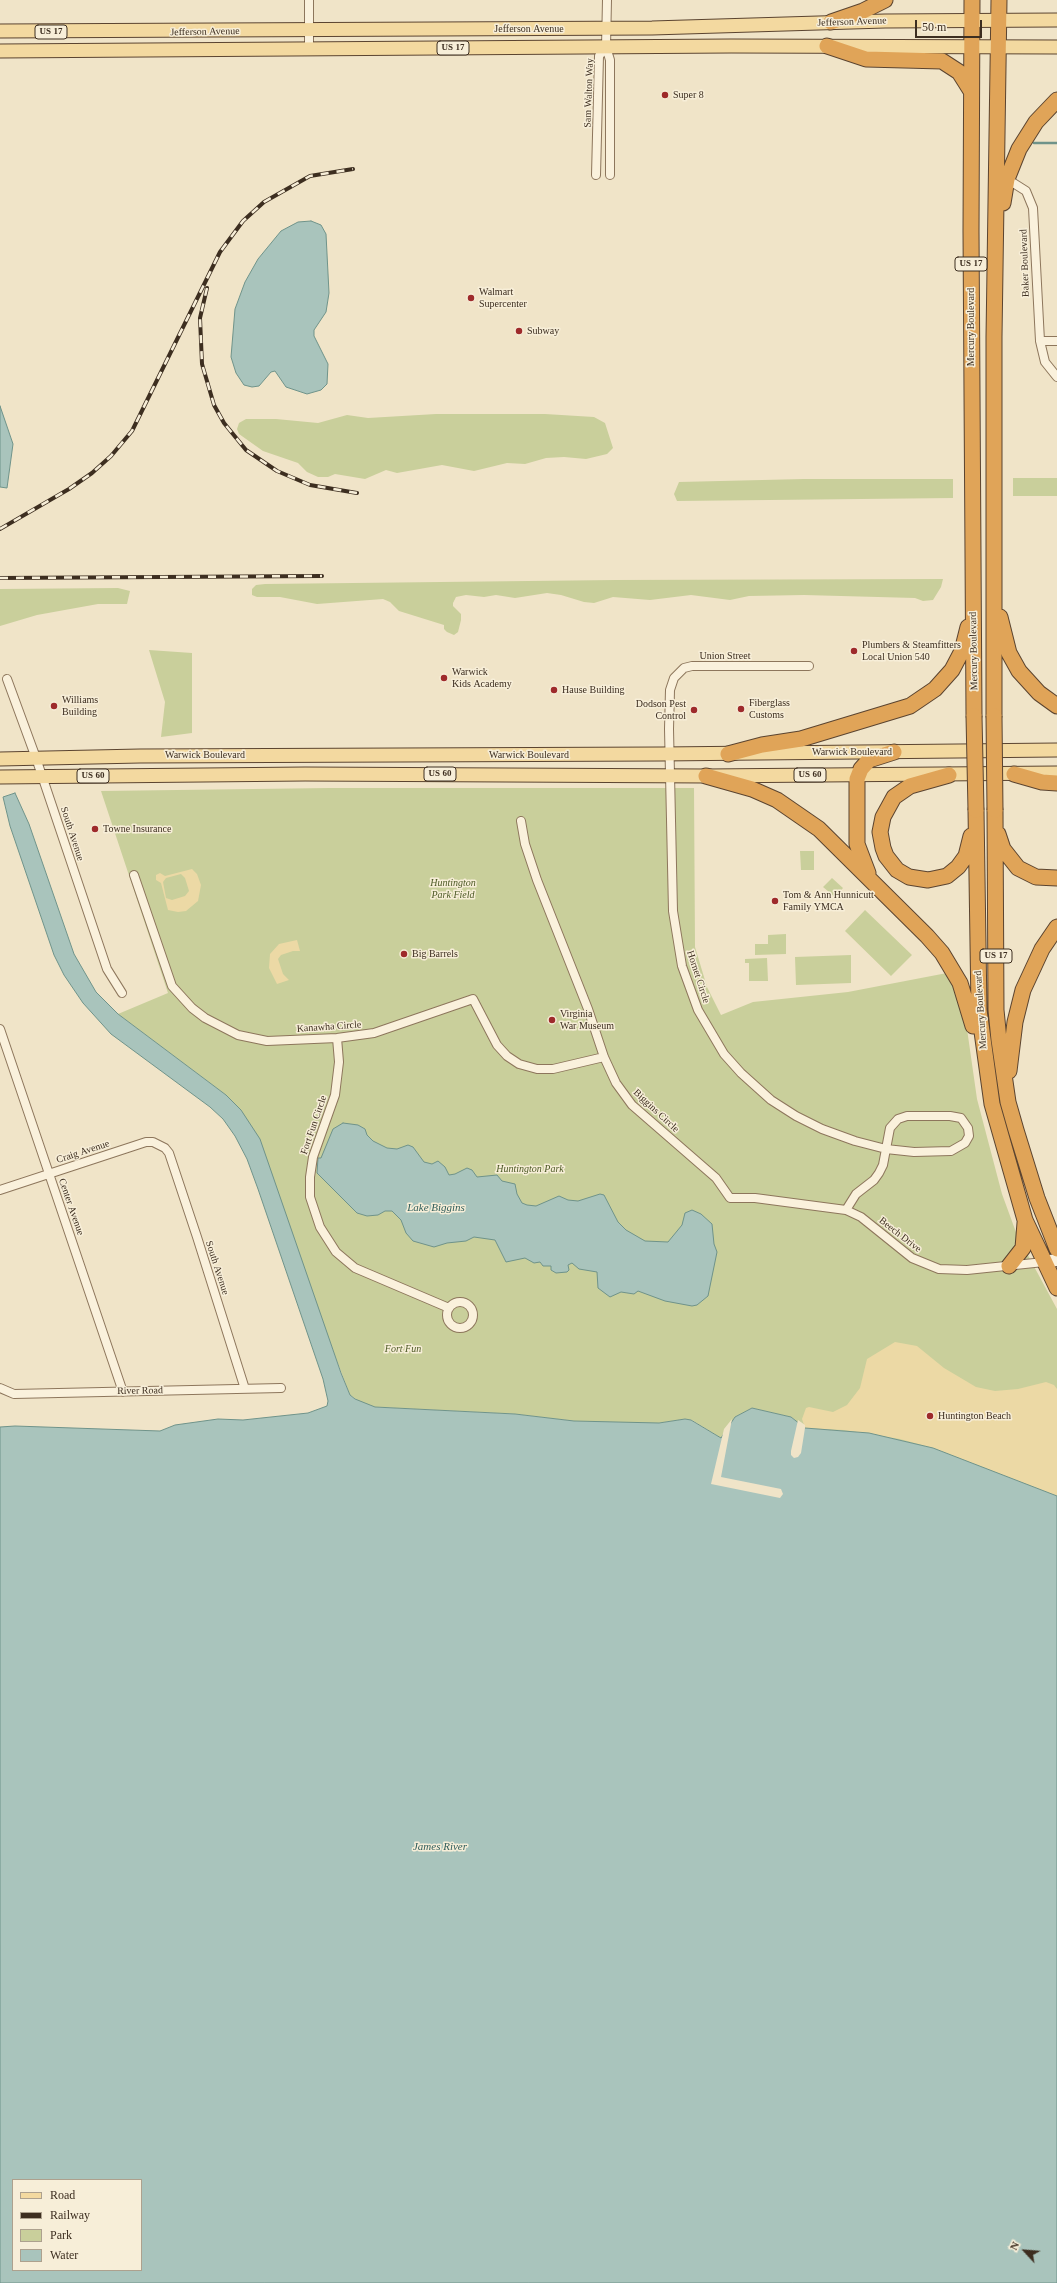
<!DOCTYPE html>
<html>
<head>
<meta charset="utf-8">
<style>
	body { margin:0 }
	#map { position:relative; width:1057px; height:2283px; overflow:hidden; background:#f0e4c8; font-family:"Times New Roman",serif }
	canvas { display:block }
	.legend { position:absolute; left:12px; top:2179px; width:130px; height:92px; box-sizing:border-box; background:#f7eed8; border:1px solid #ada18e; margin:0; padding:5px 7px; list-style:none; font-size:12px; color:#3d2e20 }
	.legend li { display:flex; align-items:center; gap:8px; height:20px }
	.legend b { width:20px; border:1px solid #ada18e }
	.north { position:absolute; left:1005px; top:2231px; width:40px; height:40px; -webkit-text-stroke:3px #f7eed8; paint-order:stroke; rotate:296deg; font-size:11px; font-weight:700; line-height:16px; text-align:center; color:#3d2e20 }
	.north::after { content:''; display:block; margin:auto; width:14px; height:18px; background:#3d2e20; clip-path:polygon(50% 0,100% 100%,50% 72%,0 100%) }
	.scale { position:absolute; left:915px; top:20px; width:67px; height:18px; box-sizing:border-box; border:2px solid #3d2e20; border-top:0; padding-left:5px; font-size:12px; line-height:14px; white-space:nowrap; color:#3d2e20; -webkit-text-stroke:3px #f7eed8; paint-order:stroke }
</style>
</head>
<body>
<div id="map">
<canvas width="1057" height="2283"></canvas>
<ul class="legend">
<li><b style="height:5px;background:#f3d9a0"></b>Road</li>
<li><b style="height:5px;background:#3d2e20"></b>Railway</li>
<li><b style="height:11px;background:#c9cf9b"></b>Park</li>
<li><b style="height:11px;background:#a9c4bc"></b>Water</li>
</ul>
<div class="north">N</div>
<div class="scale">50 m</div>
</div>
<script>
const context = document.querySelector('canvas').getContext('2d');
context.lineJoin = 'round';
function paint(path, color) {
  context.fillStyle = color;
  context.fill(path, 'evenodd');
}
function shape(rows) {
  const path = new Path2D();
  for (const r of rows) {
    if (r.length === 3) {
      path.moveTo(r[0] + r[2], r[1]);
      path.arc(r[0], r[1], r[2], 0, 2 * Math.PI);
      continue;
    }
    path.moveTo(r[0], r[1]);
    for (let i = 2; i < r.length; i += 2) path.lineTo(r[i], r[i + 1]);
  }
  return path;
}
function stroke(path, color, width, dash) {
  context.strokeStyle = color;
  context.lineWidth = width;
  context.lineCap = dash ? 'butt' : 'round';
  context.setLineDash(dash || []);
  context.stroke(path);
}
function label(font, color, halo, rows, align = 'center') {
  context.font = font + ' "Times New Roman",serif';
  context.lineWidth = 3;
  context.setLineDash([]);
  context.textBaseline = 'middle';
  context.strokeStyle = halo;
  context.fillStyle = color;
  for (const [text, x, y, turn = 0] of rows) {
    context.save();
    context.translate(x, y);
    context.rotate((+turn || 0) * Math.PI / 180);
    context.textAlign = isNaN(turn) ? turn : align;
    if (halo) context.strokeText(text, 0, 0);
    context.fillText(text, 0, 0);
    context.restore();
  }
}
const green = shape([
	[436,414,545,414,594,417,605,423,613,448,607,454,586,459,564,457,546,458,525,464,507,463,474,471,442,465,397,473,386,470,365,479,335,474,328,477,318,477,307,472,298,463,263,451,239,434,237,429,239,423,246,419,276,419,318,423,347,415,368,418],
	[1013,478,1057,478,1057,496,1013,496],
	[804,479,953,479,953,498,677,501,674,494,679,482],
	[943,579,941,587,933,600,923,601,915,598,804,595,749,596,730,600,691,595,650,600,613,597,594,603,584,602,561,595,547,593,515,598,496,595,484,597,466,595,456,597,453,603,453,606,461,614,461,620,458,632,454,635,447,632,444,629,444,625,399,611,390,602,383,599,317,604,280,597,257,597,252,595,252,589,256,585,265,584,616,580],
	[118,588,130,591,127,604,98,604,37,615,0,626,0,589],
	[149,650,192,653,192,733,161,737,165,702],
	[329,788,694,788,695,947,707,987,721,1015,753,1002,848,992,947,973,956,991,966,1022,977,1099,1002,1194,1017,1235,1057,1309,1057,1496,933,1448,869,1433,805,1428,791,1417,752,1408,735,1417,721,1438,692,1420,685,1419,659,1423,622,1423,574,1421,515,1414,375,1407,361,1403,350,1395,241,1110,226,1095,118,1014,168,993,101,791],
	[800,851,814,851,814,870,801,870],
	[832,878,843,888,835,897,823,887],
	[865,910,912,955,891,976,845,931],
	[786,934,786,954,755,955,755,944,768,944,768,935],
	[851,955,851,983,796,985,795,957],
	[767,958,768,981,749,981,749,963,745,963,745,959]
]);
const sand = shape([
	[192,869,197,874,201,885,198,901,186,911,178,912,168,910,161,883,156,880,156,875,160,873,165,876],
	[181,874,185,878,189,891,185,896,172,900,166,898,163,882,166,878],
	[297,940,300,951,293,951,281,955,278,959,283,974,289,980,277,984,269,968,270,954,279,944],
	[895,1342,917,1346,944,1368,976,1387,995,1391,1018,1389,1046,1382,1054,1385,1057,1389,1057,1496,933,1448,900,1439,844,1430,805,1428,802,1419,806,1408,809,1407,833,1412,847,1405,860,1388,867,1359]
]);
const water = shape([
	[311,221,321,225,326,234,329,293,326,312,314,330,314,336,328,364,327,384,321,390,307,394,286,387,275,371,271,372,259,386,252,387,244,385,236,373,231,357,235,309,245,282,258,259,281,231,298,222,311,221],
	[0,406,13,444,7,488,0,487,0,406],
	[15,793,29,824,74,954,96,992,118,1014,226,1095,241,1110,260,1139,341,1373,350,1395,355,1399,375,1407,515,1414,574,1421,659,1423,685,1419,691,1420,721,1438,735,1417,752,1408,791,1417,805,1428,869,1433,933,1448,1057,1496,1057,2283,0,2283,0,1427,15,1426,160,1431,175,1425,218,1419,243,1420,308,1413,327,1406,328,1401,323,1379,258,1189,247,1159,235,1136,223,1119,210,1107,111,1034,83,1003,64,975,54,955,10,826,3,797,15,793],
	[13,2180,141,2180,141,2270,13,2270,13,2180],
	[343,1123,358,1125,365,1129,367,1135,373,1141,387,1148,397,1149,408,1145,413,1147,424,1162,432,1164,438,1161,445,1167,449,1175,455,1174,467,1168,472,1170,477,1177,497,1175,502,1181,515,1184,517,1194,522,1203,527,1205,536,1206,559,1196,568,1200,578,1201,600,1194,604,1195,618,1222,626,1230,645,1241,668,1242,682,1225,685,1213,692,1210,701,1214,712,1224,714,1244,717,1252,708,1296,697,1305,692,1306,665,1301,638,1291,634,1294,621,1292,610,1297,598,1288,597,1272,579,1269,572,1263,568,1265,569,1270,567,1272,556,1273,551,1270,551,1266,543,1266,540,1262,534,1263,525,1258,506,1262,495,1240,474,1237,466,1241,447,1243,434,1247,413,1241,406,1233,401,1220,392,1211,385,1211,378,1215,367,1216,357,1213,317,1173,318,1158,321,1158,333,1129,343,1123]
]);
const pier = shape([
	[732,1419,721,1477,781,1489,783,1494,780,1498,711,1484,724,1429],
	[798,1420,805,1425,805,1428,801,1453,798,1457,794,1458,791,1455,791,1451]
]);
const stream = shape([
	[1034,143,1057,143]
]);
const street = shape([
	[309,0,309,49],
	[607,0,606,47,610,60,610,175],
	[596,175,599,56,606,47],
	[1007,179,1026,191,1033,208,1040,341,1057,341],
	[1040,341,1045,362,1057,377],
	[809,666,692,666,684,668,674,678,670,690,669,729,673,911,682,966,698,1010,724,1054,741,1073,771,1100,796,1116,822,1129,855,1141,886,1149,914,1152,951,1151,965,1143,969,1136,968,1128,961,1118,950,1116,907,1116,898,1119,890,1128,886,1149,883,1165,879,1173,874,1180,856,1194,846,1210],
	[7,679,36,758,107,969,122,993],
	[521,821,525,844,537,880,588,1009,604,1057,616,1083,632,1105,716,1178,730,1198,755,1198,846,1210,861,1217,912,1258,939,1269,967,1270,1044,1262],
	[134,875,172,986,192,1008,205,1018,238,1035,267,1041,337,1038,374,1033,473,999,497,1045,507,1056,519,1064,537,1069,553,1069,604,1057],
	[0,1029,123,1392],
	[337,1038,339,1062,335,1095,313,1157,310,1177,310,1197,320,1227,336,1252,355,1268,449,1308],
	[0,1190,146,1142,153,1142,165,1148,169,1153,197,1237,245,1389],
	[460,1315,13],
	[0,1388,14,1394,281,1388]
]);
const secondary = shape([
	[1044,1262,1057,1260]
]);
const primary = shape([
	[0,31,652,28,885,21,1057,20],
	[0,51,731,46,1057,47],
	[0,759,140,756,661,754,1057,750],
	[0,777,305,774,706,776,1057,773]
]);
const highway = shape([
	[972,0,971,231,974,716],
	[831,22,863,11,885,0],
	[827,46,866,59,942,61,959,72,971,91],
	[1003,203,1007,179,1019,149,1036,122,1057,100],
	[1000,617,1009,653,1019,671,1039,693,1057,706],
	[994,716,994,337,999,0],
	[728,754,762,745,801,739,910,706,935,689,952,670,962,651,968,627],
	[1014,774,1042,782,1057,783],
	[949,775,910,786,894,797,883,817,880,832,883,848,886,856,897,870,909,877,928,880,947,876,958,867,966,856,971,836],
	[706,776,752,789,777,800,819,829,927,936,942,953,960,983,973,1026],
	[976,810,979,1010,992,1104,1025,1220,1057,1288],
	[995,810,996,1010,999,1040,1008,1102,1016,1130,1037,1198,1057,1249],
	[998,834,1003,849,1018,868,1036,877,1057,878],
	[868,873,857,844,857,779,861,769,869,760,894,752],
	[1009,1071,1015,1022,1023,990,1042,949,1057,927],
	[1009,1266,1023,1248,1025,1223]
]);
const rail = shape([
	[207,288,200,318,202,364,214,405,224,423,246,450,277,471,310,485,357,493],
	[0,529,69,489,92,473,111,456,132,431,220,252,243,221,264,202,310,176,353,169],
	[0,578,322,576]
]);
const highwayBridge = shape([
	[974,716,976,810],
	[994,716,995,810]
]);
const markers = [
	[665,95,4,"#9e2a2b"],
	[471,298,4,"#9e2a2b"],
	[519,331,4,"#9e2a2b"],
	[854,651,4,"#9e2a2b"],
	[444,678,4,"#9e2a2b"],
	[554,690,4,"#9e2a2b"],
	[54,706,4,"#9e2a2b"],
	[741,709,4,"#9e2a2b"],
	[694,710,4,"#9e2a2b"],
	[95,829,4,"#9e2a2b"],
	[775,901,4,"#9e2a2b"],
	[404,954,4,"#9e2a2b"],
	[552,1020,4,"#9e2a2b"],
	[930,1416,4,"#9e2a2b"]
];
const shields = [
	[51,32,32],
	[453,48,32],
	[971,264,32],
	[440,774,32],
	[810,775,32],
	[93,776,32],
	[996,956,32]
];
const shieldNames = [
	["US 17",51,32],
	["US 17",453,48],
	["US 17",971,264],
	["US 60",440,774],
	["US 60",810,775],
	["US 60",93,776],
	["US 17",996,956]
];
const streetNames = [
	["Jefferson Avenue",852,22,-2],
	["Jefferson Avenue",529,29],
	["Jefferson Avenue",205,32,-1],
	["Sam Walton Way",589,93,-88],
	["Baker Boulevard",1025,263,-92],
	["Mercury Boulevard",971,327,-90],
	["Mercury Boulevard",974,651,-91],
	["Union Street",725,656],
	["Warwick Boulevard",852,752],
	["Warwick Boulevard",205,755],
	["Warwick Boulevard",529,755],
	["South Avenue",72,834,72],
	["Hornet Circle",698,977,72],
	["Mercury Boulevard",981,1010,-94],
	["Kanawha Circle",329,1027,-4],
	["Biggins Circle",656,1111,43],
	["Fort Fun Circle",314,1125,-71],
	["Craig Avenue",83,1152,-18],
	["Center Avenue",71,1207,71],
	["Beech Drive",900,1235,38],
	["South Avenue",217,1268,72],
	["River Road",140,1391,-1]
];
const poiNames = [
	["Super 8",673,95],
	["Walmart",479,292],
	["Supercenter",479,304],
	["Subway",527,331],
	["Plumbers & Steamfitters",862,645],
	["Local Union 540",862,657],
	["Warwick",452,672],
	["Kids Academy",452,684],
	["Hause Building",562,690],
	["Williams",62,700],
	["Building",62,712],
	["Fiberglass",749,703],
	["Customs",749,715],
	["Dodson Pest",686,704,"right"],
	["Control",686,716,"right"],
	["Towne Insurance",103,829],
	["Tom & Ann Hunnicutt",783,895],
	["Family YMCA",783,907],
	["Big Barrels",412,954],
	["Virginia",560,1014],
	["War Museum",560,1026],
	["Huntington Beach",938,1416]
];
const parkNames = [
	["Huntington",453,883],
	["Park Field",453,895],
	["Huntington Park",530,1169],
	["Fort Fun",403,1349]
];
const waterNames = [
	["Lake Biggins",436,1208],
	["James River",440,1847]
];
paint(green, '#c9cf9b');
paint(sand, '#ecd9a5');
paint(water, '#a9c4bc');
stroke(water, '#6f938a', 1);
paint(pier, '#f0e4c8');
stroke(stream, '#6f938a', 2.5);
stroke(street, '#8d765c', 10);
stroke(secondary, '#6f573f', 14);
stroke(primary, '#5b4430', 15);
stroke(highway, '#5b4430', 17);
stroke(street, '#faf1dc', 8);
stroke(secondary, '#faf1dc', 12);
stroke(primary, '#f3d9a0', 13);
stroke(highway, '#e0a458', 15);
stroke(rail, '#3d2e20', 4);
stroke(rail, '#f7eed8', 2.5, [8]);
stroke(highwayBridge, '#5b4430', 17, []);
stroke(highwayBridge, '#e0a458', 15);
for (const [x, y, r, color] of markers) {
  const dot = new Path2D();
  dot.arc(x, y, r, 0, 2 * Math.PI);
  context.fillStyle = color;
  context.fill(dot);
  stroke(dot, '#f7eed8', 1.5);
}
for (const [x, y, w] of shields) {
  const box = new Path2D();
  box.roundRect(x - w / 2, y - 7, w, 14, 3);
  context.fillStyle = '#f7eed8';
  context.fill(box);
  stroke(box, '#3d2e20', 1);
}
label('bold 9px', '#3d2e20', null, shieldNames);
label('10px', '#3d2e20', '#f7eed8', streetNames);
label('10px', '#3d2e20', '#f7eed8', poiNames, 'left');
label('italic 10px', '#4d5a26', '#f7eed8', parkNames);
label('italic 11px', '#2f5d5a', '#f7eed8', waterNames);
</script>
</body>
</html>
